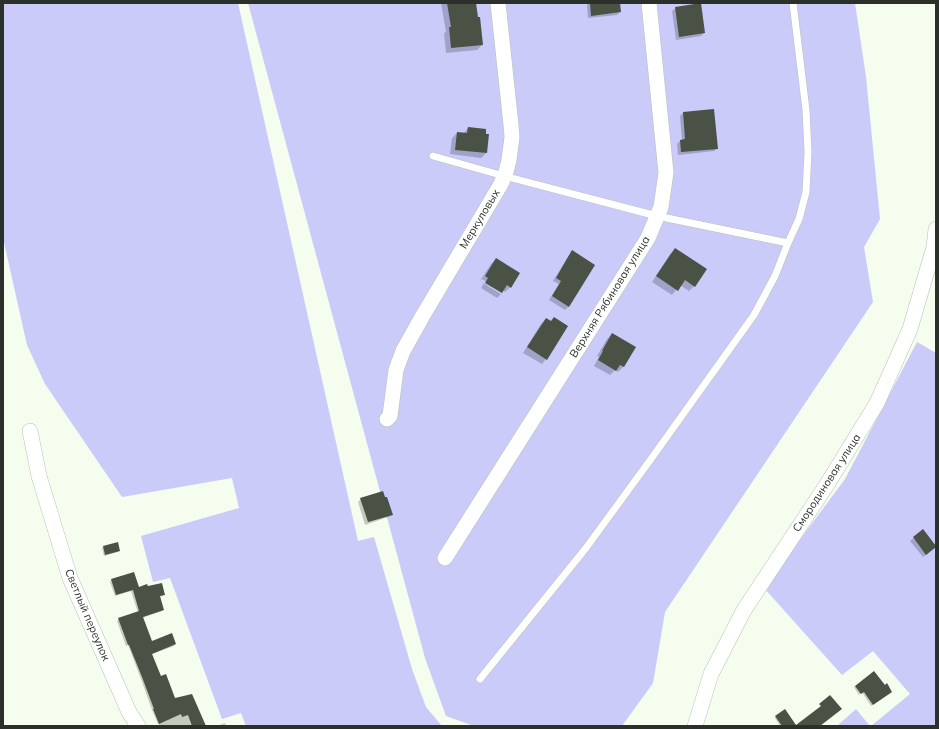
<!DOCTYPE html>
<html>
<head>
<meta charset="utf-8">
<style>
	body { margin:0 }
	#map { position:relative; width:939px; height:729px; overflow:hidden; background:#f4fdee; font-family:Mulish,sans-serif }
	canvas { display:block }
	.frame { position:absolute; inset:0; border:4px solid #2c302a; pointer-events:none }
</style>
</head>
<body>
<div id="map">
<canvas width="939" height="729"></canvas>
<div class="frame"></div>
</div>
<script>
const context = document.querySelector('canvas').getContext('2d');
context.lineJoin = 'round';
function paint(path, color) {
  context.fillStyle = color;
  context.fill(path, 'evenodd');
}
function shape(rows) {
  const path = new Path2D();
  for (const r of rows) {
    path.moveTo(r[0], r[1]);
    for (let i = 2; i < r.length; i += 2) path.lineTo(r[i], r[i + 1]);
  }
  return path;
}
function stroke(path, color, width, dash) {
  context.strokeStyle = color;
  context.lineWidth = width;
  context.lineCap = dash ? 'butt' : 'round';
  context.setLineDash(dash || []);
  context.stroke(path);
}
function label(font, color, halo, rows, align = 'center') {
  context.font = font + ' Mulish,sans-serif';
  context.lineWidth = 4;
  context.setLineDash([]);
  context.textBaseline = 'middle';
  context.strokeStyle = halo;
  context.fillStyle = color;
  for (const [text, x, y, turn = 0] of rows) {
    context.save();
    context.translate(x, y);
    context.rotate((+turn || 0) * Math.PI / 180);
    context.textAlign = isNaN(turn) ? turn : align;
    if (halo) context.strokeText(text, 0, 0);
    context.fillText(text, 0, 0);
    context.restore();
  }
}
const green = shape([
	[3,3,238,3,358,541,374,537,412,669,426,707,442,726,246,726,241,713,222,719,170,578,153,582,141,536,239,508,232,478,122,497,45,384,27,345,3,238],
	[248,3,855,3,866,77,880,219,864,247,873,302,665,612,653,683,622,726,474,726,446,716,425,658],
	[917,342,936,353,936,726,871,726,910,694,873,651,842,675,764,588,845,479],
	[856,709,870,726,837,726]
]);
const shadow = shape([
	[441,3,475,3,482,45,477,50,446,53,444,33,446,32],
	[589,3,619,3,620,12,617,15,588,18,587,5],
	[676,8,704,33,701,36,676,40,672,11],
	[683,113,717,148,714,151,678,155,677,144,680,141,682,140,680,116],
	[468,128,486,153,481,158,450,154,452,138,457,133,463,134],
	[675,249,705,269,694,286,689,291,680,285,672,295,652,282,670,254],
	[569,255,594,265,568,307,565,310,549,300,559,284,553,281],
	[496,259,510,287,505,292,503,290,502,292,482,279,480,281,501,294,497,298,481,288,484,283,480,281,491,264],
	[546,319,546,359,542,364,523,353,541,324],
	[612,334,634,347,623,367,618,372,615,370,610,375,594,366,599,357,597,356,607,339],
	[361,499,384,499,392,514,388,517,365,525,358,502],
	[923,531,932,550,923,557,910,541],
	[117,543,119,550,118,552,104,556,102,548,103,547],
	[133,573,138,588,147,587,164,595,162,596,159,597,163,610,162,611,142,618,151,643,175,644,174,646,152,654,160,677,174,699,204,726,160,726,159,724,158,724,152,710,141,679,128,645,126,646,117,621,119,619,138,613,131,591,115,596,110,582,111,580],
	[855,686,891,692,871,706,862,692,859,695,854,687],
	[776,716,796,726,780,726,775,718],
	[225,723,226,726,217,726]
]);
const building = shape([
	[447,3,476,3,478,17,480,17,483,45,451,48,449,27,451,27],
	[590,3,620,3,621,12,591,16],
	[701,3,705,33,679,37,675,7],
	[714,109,718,149,681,152,680,140,685,139,683,112],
	[468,127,486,129,486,134,489,134,487,153,455,150,457,132,467,133],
	[675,248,707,269,695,287,685,280,678,291,656,276],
	[572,250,595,265,569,307,552,296,561,281,556,278],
	[496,258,520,273,511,288,507,285,502,293,485,283,488,278,485,276],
	[554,317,568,326,547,360,527,347,546,318,551,321],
	[612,333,636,347,624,367,620,365,616,371,598,360,603,351,602,351],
	[383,491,385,497,387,497,393,515,368,522,360,498],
	[923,529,936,546,936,547,926,555,913,537],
	[118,542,120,551,105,555,103,546],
	[134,572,139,587,147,584,148,586,162,583,165,595,160,596,164,610,143,617,152,641,172,633,176,644,152,654,161,676,166,674,175,698,192,694,206,726,192,726,188,715,182,717,181,714,159,724,153,709,154,709,142,677,129,645,128,645,118,618,139,611,133,590,116,595,111,579],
	[874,671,885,685,887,683,892,692,873,705,864,692,861,694,855,686],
	[830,695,842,709,820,726,782,726,775,716,785,709,796,725,821,706,819,704]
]);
const service = shape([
	[433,156,504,176,657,216,788,243,799,219,806,192,808,152,806,110,793,3],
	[480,679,586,548,651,459,754,315,775,276,788,243]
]);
const minor = shape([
	[387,419,390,416,396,370,403,351,422,317,501,184,506,172,509,160,512,137,511,125,498,3],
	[30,431,39,476,70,578,129,712,138,726],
	[445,558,648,238,661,207,666,173,649,3],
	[695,726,711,674,744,610,826,486,877,403,910,329,934,247,936,229]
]);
const streetNames = [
	["Меркуловых",480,219,-59],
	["Верхняя Рябиновая улица",610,297,-58],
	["Смородиновая улица",827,483,-57],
	["Светлый переулок",87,615,67]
];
paint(green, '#cacbf9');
paint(shadow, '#0003');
paint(building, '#4a5145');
stroke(service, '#b8c1b3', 8);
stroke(minor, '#b8c1b3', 16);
stroke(service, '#fff', 7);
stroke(minor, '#fff', 15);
label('11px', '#2c302a', '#fff', streetNames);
</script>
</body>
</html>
